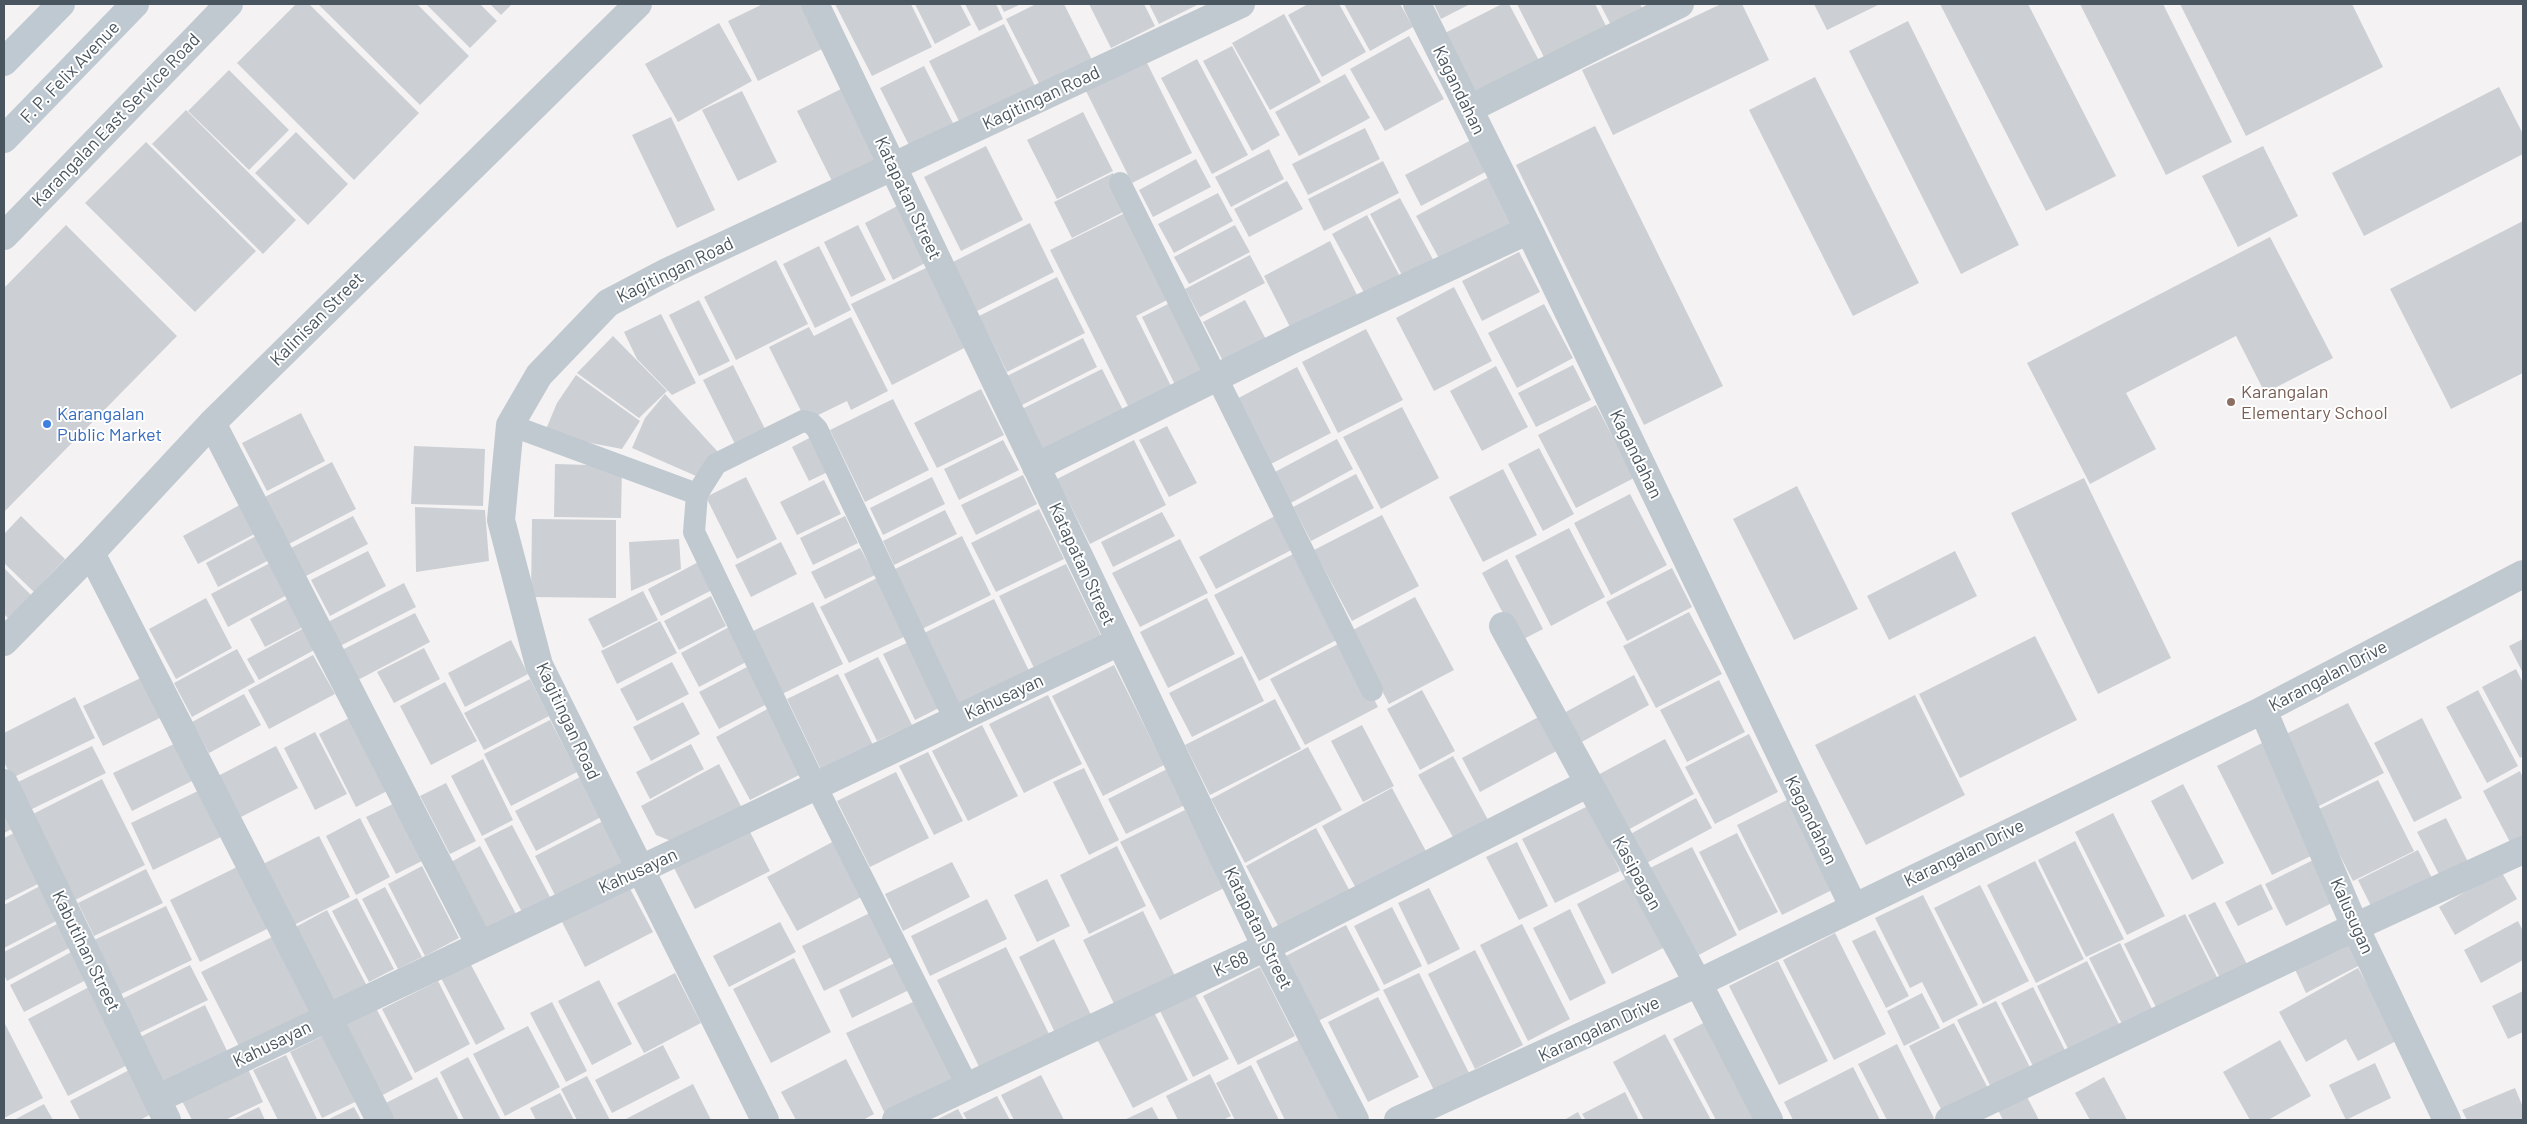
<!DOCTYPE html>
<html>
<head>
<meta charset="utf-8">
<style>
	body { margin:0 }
	#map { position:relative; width:2527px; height:1124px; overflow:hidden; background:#f4f2f2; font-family:Barlow,sans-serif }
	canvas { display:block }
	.frame { position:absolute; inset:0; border:5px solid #4a565f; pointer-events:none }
</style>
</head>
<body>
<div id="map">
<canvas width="2527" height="1124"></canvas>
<div class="frame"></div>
</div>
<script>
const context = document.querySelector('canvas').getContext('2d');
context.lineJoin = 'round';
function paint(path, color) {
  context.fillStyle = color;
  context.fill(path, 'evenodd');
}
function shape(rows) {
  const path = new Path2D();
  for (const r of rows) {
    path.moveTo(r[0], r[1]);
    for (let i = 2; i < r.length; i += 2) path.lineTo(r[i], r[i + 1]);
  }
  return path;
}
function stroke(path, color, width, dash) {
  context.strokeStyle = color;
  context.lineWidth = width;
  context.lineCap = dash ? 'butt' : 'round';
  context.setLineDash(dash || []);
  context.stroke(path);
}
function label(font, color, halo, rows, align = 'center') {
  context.font = font + ' Barlow,sans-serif';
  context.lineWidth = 4;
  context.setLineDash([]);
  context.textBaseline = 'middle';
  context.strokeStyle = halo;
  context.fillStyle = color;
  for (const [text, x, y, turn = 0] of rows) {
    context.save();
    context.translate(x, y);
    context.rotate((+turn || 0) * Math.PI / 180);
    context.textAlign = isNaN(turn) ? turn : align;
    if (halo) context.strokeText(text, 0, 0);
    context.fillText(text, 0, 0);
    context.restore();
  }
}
const building = shape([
	[296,4,309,4,419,113,354,180,237,63],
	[318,4,417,4,469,56,420,105],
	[426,4,480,4,497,21,470,48],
	[490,4,512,4,501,15],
	[763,4,807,4,828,46,758,81,728,21],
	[835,4,911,4,932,47,872,76],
	[915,4,960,4,971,25,935,44],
	[965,4,996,4,1003,19,979,31],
	[1000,4,1021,4,1004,12],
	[1036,4,1064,4,1093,62,1042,89,1006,19],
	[1089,4,1144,4,1155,26,1111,48],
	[1149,4,1196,4,1197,5,1159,24],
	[1308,4,1339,4,1366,52,1322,77,1288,15],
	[1344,4,1400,4,1413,27,1370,51],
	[1434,4,1470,4,1441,19],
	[1502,4,1509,4,1544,70,1480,103,1445,33],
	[1517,4,1595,4,1609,32,1547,63],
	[1600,4,1640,4,1645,15,1614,31],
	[1721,4,1742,4,1769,60,1613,135,1582,70],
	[1814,4,1880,4,1827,30],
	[1940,4,2028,4,2116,176,2046,211],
	[2080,4,2163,4,2232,142,2166,175],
	[2180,4,2352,4,2383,67,2246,136],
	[1284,14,1321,82,1270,110,1232,43],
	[1908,21,2019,245,1961,274,1849,51],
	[719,23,752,81,678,122,645,64],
	[1004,24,1037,90,962,127,929,61],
	[1409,36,1444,99,1385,131,1350,69],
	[1232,46,1280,135,1252,151,1203,61],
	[1197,59,1248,155,1212,174,1161,78],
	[1146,61,1192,153,1132,183,1086,91],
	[924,66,955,127,911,149,880,88],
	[229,70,289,130,249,170,188,111],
	[1345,74,1370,118,1299,156,1275,112],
	[1815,77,1919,283,1853,316,1749,110],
	[2499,87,2523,134,2523,154,2364,236,2332,173],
	[843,88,879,160,833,183,797,111],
	[742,91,777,162,738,181,702,110],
	[186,110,296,220,263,254,152,144],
	[1083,112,1113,171,1057,199,1027,140],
	[671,117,715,210,677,228,632,135],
	[1595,126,1723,386,1644,425,1516,165],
	[1365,128,1380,159,1308,195,1292,164],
	[296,132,348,184,308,225,255,173],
	[1475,138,1491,169,1421,206,1405,175],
	[146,142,256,251,195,312,85,203],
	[986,146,1023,220,961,251,924,177],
	[2263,146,2298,216,2238,247,2202,176],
	[1269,149,1284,179,1231,207,1215,177],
	[1196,159,1211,187,1153,217,1139,190],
	[1383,161,1399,193,1324,231,1308,199],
	[1113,173,1131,208,1072,238,1054,202],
	[1489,177,1514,223,1441,262,1416,216],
	[1287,181,1303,209,1249,237,1234,209],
	[1218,193,1233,221,1174,253,1158,224],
	[1400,198,1437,267,1406,283,1370,214],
	[903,203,931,260,893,280,865,223],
	[1131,210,1175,296,1136,316,1176,396,1134,418,1050,250],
	[1367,215,1403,282,1368,300,1332,234],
	[2523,221,2523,373,2451,409,2390,289],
	[1030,223,1054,272,975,312,951,263],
	[66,225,177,336,4,512,4,288],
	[858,225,886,280,851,297,824,242],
	[1235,225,1250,252,1189,284,1174,257],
	[2270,237,2333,358,2265,393,2236,336,2126,393,2156,449,2090,484,2027,363],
	[1330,241,1357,295,1291,329,1264,276],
	[819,246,851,310,815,328,783,264],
	[1519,252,1540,292,1482,321,1462,281],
	[1250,255,1265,283,1200,317,1185,289],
	[776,260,808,324,736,360,704,297],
	[928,267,968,346,892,385,851,304],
	[1057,277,1085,333,1007,372,979,316],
	[1454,287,1492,361,1434,391,1396,318],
	[1180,298,1218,373,1179,393,1142,317],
	[699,300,730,361,699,376,669,315],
	[1245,300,1270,347,1227,369,1203,322],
	[1544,304,1573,358,1517,388,1488,333],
	[661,314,696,383,672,395,637,359,624,332],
	[851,317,888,391,851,410,847,401,806,421,769,347,809,327,814,336],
	[1366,329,1403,400,1338,433,1302,362],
	[613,336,667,391,639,418,577,373],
	[1083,338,1097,367,1020,406,1005,377],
	[733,365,767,433,737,448,703,380],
	[1573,365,1591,400,1536,427,1518,393],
	[1496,366,1528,427,1482,451,1450,391],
	[1297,367,1331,433,1265,467,1231,402],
	[1102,369,1127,418,1047,459,1022,409],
	[576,375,640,421,622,449,544,434,557,403],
	[981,389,1004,435,937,468,914,423],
	[665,394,718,452,703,479,632,448,645,418],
	[893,399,929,470,865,502,830,430],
	[1596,405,1634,478,1576,508,1538,435],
	[1402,407,1439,478,1381,509,1343,437],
	[301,413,325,461,267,491,242,443],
	[1167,426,1197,483,1169,497,1139,440],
	[817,434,834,469,809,481,792,447],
	[1337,439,1353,469,1289,504,1273,473],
	[1003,440,1019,470,959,500,944,469],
	[1134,440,1166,505,1090,544,1057,479],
	[414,446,485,449,483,506,411,504],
	[1539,448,1574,514,1543,531,1508,464],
	[332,462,356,509,285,546,261,499],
	[555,464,622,466,621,518,554,517],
	[1503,469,1537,535,1483,562,1449,497],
	[1356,474,1374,508,1311,541,1293,507],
	[1023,475,1037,504,976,535,961,505],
	[746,477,777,539,737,559,706,497],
	[932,477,945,504,883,535,870,508],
	[2084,478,2171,658,2098,694,2011,513],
	[824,480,841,514,797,535,780,502],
	[1797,486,1858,609,1794,640,1733,519],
	[1630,494,1667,565,1611,595,1574,523],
	[247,501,262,530,198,564,183,536],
	[415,507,485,510,489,561,416,572],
	[1039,509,1064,559,996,592,971,543],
	[945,510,957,534,894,565,883,541],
	[1286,510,1303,544,1216,589,1199,557],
	[1162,512,1175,536,1113,567,1101,542],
	[1382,515,1419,586,1352,621,1314,550],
	[21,516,65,559,34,592,4,563,4,534],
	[353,516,368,544,302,578,287,550],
	[845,516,858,543,813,565,800,538],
	[532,519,616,520,616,598,531,597],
	[1569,528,1605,597,1551,626,1515,556],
	[256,536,269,560,218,587,206,563],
	[962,536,991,595,920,630,891,571],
	[679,539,681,569,631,591,629,542],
	[1180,539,1208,593,1140,627,1112,573],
	[781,542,797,574,751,597,735,565],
	[860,548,875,575,825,599,811,572],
	[368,551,386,586,330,616,311,580],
	[1299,551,1344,636,1259,681,1214,595],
	[1955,551,1977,596,1889,640,1867,596],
	[1507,559,1543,629,1518,642,1482,573],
	[702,560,716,588,661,616,648,589],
	[270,563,287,595,228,627,211,594],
	[1066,564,1103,640,1036,672,999,596],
	[4,568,32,596,10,620,4,614],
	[1672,568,1692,607,1627,641,1606,602],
	[879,577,908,635,849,663,820,607],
	[404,583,416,607,340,646,328,622],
	[643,591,658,620,603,648,588,619],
	[711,596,726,626,679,650,664,621],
	[1415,597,1454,670,1389,704,1351,631],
	[206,598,232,648,176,679,149,629],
	[289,598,305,626,265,647,250,619],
	[1207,598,1235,654,1168,688,1140,632],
	[994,599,1032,677,960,712,922,634],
	[813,602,843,664,782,694,751,632],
	[1689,612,1722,674,1656,708,1623,646],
	[415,613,430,642,356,681,340,651],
	[660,621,677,653,617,684,601,651],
	[729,627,748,661,699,687,681,653],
	[304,628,316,649,259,680,247,659],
	[2035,636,2077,720,1960,778,1919,694],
	[915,639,947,704,915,720,883,654],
	[2523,639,2523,673,2509,646],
	[511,640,528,674,465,707,448,673],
	[1344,641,1378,707,1305,745,1270,679],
	[424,648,440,679,394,703,377,672],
	[237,649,255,682,192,717,174,683],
	[313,655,335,694,269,729,248,690],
	[1242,656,1264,701,1192,737,1169,693],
	[878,657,912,725,877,741,844,674],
	[672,662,689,694,637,721,620,689],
	[1114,665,1164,765,1103,796,1052,696],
	[747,667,767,704,719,729,699,692],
	[2516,669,2523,683,2523,756,2520,758,2482,687],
	[151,673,170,713,103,746,83,706],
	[838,674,875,749,823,774,787,699],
	[1634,675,1649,705,1578,744,1562,714],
	[530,679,549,716,484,750,464,713],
	[1719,680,1745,732,1687,762,1660,710],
	[445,682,477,741,431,765,400,706],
	[1422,690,1455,751,1420,770,1387,709],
	[2478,690,2518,766,2487,783,2446,707],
	[244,694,261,725,209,753,192,722],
	[1048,695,1082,764,1024,793,989,724],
	[1915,695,1965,795,1866,845,1815,745],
	[75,697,95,738,12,778,4,762,4,733],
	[1275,699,1301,749,1210,795,1185,745],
	[683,702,700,734,651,761,633,727],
	[2348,703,2384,773,2317,807,2282,736],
	[771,707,805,772,750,800,716,737],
	[1546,713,1564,747,1480,792,1462,758],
	[353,716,391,789,356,807,319,734],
	[2422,718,2462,798,2414,822,2374,743],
	[550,720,577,772,511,806,484,754],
	[982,725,1018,796,968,821,932,751],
	[1362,725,1394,786,1363,802,1331,741],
	[315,732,347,794,315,810,284,748],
	[1749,734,1778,792,1715,824,1685,767],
	[1665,739,1694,794,1624,832,1594,777],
	[2264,742,2319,852,2272,875,2217,766],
	[176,743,194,780,132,811,113,773],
	[691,744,704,769,650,799,636,772],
	[92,746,106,773,30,810,16,783],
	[276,746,298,788,237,819,216,777],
	[1308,747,1342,810,1245,863,1211,799],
	[928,752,963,821,934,835,899,766],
	[1453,756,1492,827,1458,846,1418,775],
	[483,759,513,820,482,836,451,776],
	[719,764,742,808,676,843,656,835,641,806],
	[1084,768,1119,840,1089,855,1053,782],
	[1169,768,1187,804,1126,834,1108,799],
	[2520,771,2523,778,2523,837,2511,844,2483,791],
	[896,772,929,838,870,867,837,801],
	[582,776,603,816,536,851,515,811],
	[102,779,145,865,73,901,31,815],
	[2378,780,2414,851,2353,881,2317,810],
	[446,783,476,841,450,854,420,796],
	[2183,784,2224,863,2192,880,2151,801],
	[1392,788,1428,855,1358,892,1322,826],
	[198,791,221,837,153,870,131,823],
	[1696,798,1712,828,1641,866,1625,837],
	[1787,800,1832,890,1782,915,1737,825],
	[4,803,16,827,4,833],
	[395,803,424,860,396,874,366,817],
	[1588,806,1620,871,1555,903,1522,839],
	[1185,810,1224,888,1160,920,1120,842],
	[2113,813,2165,916,2127,935,2075,832],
	[360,818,390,877,356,895,326,836],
	[2446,818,2471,868,2443,882,2417,832],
	[603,821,626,864,557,899,535,856],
	[512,825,550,897,522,912,484,839],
	[1316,828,1353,897,1283,935,1246,866],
	[749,830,770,871,695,909,674,868],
	[14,833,40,883,4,901,4,838],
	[1737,833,1778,912,1739,931,1699,852],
	[319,836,350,897,292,926,261,865],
	[836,840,865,895,797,931,767,877],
	[2075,841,2124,939,2086,957,2038,860],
	[1517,842,1548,906,1519,920,1486,857],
	[480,846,516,914,477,934,442,867],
	[1117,846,1146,906,1089,934,1060,875],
	[1692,847,1737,935,1689,960,1644,871],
	[2418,850,2436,886,2376,916,2358,880],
	[2313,860,2334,902,2286,926,2265,884],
	[2035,861,2084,959,2036,983,1987,885],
	[952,862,970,897,903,931,885,894],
	[239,866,269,928,200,962,170,900],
	[422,866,459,938,425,956,388,884],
	[146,869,163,903,94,936,78,903],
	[2501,871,2517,899,2455,935,2439,907],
	[1629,877,1665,947,1612,974,1577,904],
	[1047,879,1070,926,1037,942,1014,895],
	[2261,884,2273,909,2238,926,2225,902],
	[628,885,653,932,585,967,561,920],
	[1980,885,2029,981,1983,1004,1934,908],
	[40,886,58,920,4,948,4,905],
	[385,887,422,957,398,969,362,899],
	[1429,888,1460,949,1428,965,1398,903],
	[1923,895,1978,1005,1943,1023,1922,982,1910,988,1875,918],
	[357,898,394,969,369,982,332,911],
	[987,899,1007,939,930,976,911,936],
	[2215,902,2252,974,2225,988,2188,915],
	[166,906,192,960,119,995,92,941],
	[1392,907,1422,966,1384,985,1354,926],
	[1570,909,1606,983,1570,1001,1533,928],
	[327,910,367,986,331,1004,292,929],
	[874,911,896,955,824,991,802,946],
	[1143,911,1179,984,1119,1014,1083,940],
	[2185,914,2221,985,2160,1015,2124,944],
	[2518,921,2523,931,2523,960,2481,983,2464,950],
	[780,922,796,952,729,987,713,956],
	[59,923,71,947,7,981,4,975,4,952],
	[1522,924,1570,1019,1528,1041,1480,945],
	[1346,925,1380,990,1312,1024,1280,959],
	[1875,930,1909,996,1886,1008,1852,941],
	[282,932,320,1011,241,1050,201,972],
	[1835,933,1886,1034,1834,1060,1783,960],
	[2350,936,2364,963,2306,993,2293,965],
	[1054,939,1094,1021,1058,1039,1019,957],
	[2120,943,2155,1015,2125,1030,2089,958],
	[1006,947,1052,1040,982,1073,937,980],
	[75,950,90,978,24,1012,10,985],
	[1475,950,1523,1045,1475,1069,1428,974],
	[794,958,831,1032,771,1063,733,989],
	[901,960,915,987,852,1018,839,990],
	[1778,961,1828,1061,1779,1085,1729,986],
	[2087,961,2124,1034,2073,1059,2037,986],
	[470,963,505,1029,476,1045,441,978],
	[190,965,208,1000,133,1036,116,1002],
	[1260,967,1295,1036,1238,1065,1203,996],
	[2358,968,2398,1040,2358,1061,2346,1039,2306,1062,2279,1012],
	[675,973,701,1023,644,1053,617,1003],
	[1419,973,1472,1079,1437,1096,1383,990],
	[599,980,632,1044,592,1065,558,1001],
	[438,981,470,1044,415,1073,382,1009],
	[91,986,131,1063,68,1096,28,1019],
	[2033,987,2069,1058,2037,1074,2001,1003],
	[2523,991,2523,1032,2508,1039,2492,1006],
	[1922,993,1940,1028,1904,1046,1887,1011],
	[1195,994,1229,1059,1193,1077,1160,1011],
	[1378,997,1419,1077,1368,1102,1328,1022],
	[915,1001,956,1087,888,1120,846,1033],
	[1996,1001,2035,1077,1996,1097,1957,1020],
	[552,1002,587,1071,566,1082,530,1013],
	[205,1005,229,1055,164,1087,140,1037],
	[376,1008,413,1079,377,1098,341,1027],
	[1153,1010,1188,1080,1133,1108,1097,1039],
	[1713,1018,1758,1120,1716,1120,1673,1039],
	[4,1022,43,1098,4,1118],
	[1954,1023,1992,1096,1946,1119,1909,1046],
	[528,1026,560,1087,505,1116,473,1054],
	[1665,1034,1711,1120,1644,1120,1613,1062],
	[325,1035,357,1101,322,1118,290,1052],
	[1301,1039,1343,1120,1285,1120,1256,1061],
	[2280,1040,2311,1096,2268,1120,2250,1120,2223,1072],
	[1897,1044,1934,1118,1931,1120,1887,1120,1858,1064],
	[663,1045,680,1078,612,1113,595,1080],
	[286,1055,317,1119,316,1120,278,1120,253,1070],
	[468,1057,501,1120,464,1120,440,1072],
	[846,1059,874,1114,863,1120,796,1120,781,1092],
	[2375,1063,2391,1098,2346,1120,2329,1085],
	[1251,1065,1279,1120,1235,1120,1216,1083],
	[247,1067,263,1102,225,1120,192,1120,181,1099],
	[1853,1067,1880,1120,1793,1120,1784,1102],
	[133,1068,155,1112,140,1120,80,1120,70,1101],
	[1210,1074,1231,1116,1223,1120,1178,1120,1166,1096],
	[1041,1075,1064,1120,1014,1120,1001,1095],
	[587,1076,610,1120,577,1120,561,1089],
	[437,1077,459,1120,382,1120,376,1108],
	[2104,1077,2127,1120,2090,1120,2075,1093],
	[693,1084,711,1120,624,1120],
	[2515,1088,2523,1107,2523,1120,2467,1120,2462,1110],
	[1625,1092,1639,1120,1586,1120,1582,1114],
	[560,1093,574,1120,536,1120,530,1108],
	[2025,1093,2039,1120,2003,1120,1997,1108],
	[997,1096,1010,1120,967,1120,963,1113],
	[44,1104,53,1120,14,1120],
	[259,1107,265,1120,232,1120],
	[354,1107,361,1120,327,1120],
	[1152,1107,1159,1120,1124,1120],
	[958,1109,964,1120,936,1120],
	[1578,1112,1582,1120,1564,1120]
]);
const service = shape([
	[1120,183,1372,690],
	[510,425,697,494],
	[955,720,817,429,811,423,803,421,716,464,697,494,694,532,816,786,968,1087]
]);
const minor = shape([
	[815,4,1266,947,1355,1120],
	[1417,4,1529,230,1853,906],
	[1469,109,1680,4],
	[4,236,229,4],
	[212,423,480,945],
	[1036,467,1296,338,1529,230],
	[91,553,380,1120],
	[1503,626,1698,983,1769,1120],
	[4,642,91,553,212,423,638,4],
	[2263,710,2355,927,2447,1120],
	[4,783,167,1120],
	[157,1099,1119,642],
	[765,1120,539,665,501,520,510,425,539,375,608,303,667,272,1241,4],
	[896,1120,1266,947,1587,784],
	[1398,1120,1698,983,2263,710,2523,574],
	[1949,1120,2355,927,2523,850]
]);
const secondary = shape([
	[4,62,61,4],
	[4,139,135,4]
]);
const markers = [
	[2231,402,5,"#8d6e63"],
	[47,424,5,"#3f7fe0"]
];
const streetNames = [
	["F. P. Felix Avenue",70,72,-46],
	["Kagandahan",1459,90,64],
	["Kagitingan Road",1041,98,-25],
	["Karangalan East Service Road",116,120,-46],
	["Katapatan Street",908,198,65],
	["Kagitingan Road",675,270,-26],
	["Kalinisan Street",317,319,-45],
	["Kagandahan",1636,454,64],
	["Katapatan Street",1082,564,65],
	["Karangalan Drive",2328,676,-28],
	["Kahusayan",1004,697,-25],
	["Kagitingan Road",568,721,65],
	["Kagandahan",1811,820,64],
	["Karangalan Drive",1964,853,-26],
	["Kahusayan",638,871,-25],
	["Kasipagan",1637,873,61],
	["Kalusugan",2352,916,66],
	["Katapatan Street",1258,928,64],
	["Kabutihan Street",86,951,64],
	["K-68",1231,964,-25],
	["Karangalan Drive",1599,1029,-25],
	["Kahusayan",272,1044,-26]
];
const educationNames = [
	["Karangalan",2241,392],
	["Elementary School",2241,413]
];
const shopNames = [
	["Karangalan",57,414],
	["Public Market",57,435]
];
paint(building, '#cccfd4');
stroke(service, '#c1c9d0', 22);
stroke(minor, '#c1c9d0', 28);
stroke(secondary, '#bfc9d2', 28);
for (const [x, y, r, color] of markers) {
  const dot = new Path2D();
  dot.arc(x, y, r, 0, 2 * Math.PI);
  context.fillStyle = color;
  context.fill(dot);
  stroke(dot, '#fff', 2);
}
label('18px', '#4a565f', '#fff', streetNames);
label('18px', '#785e54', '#fff', educationNames, 'left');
label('18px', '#366cbe', '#fff', shopNames, 'left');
</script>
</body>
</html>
